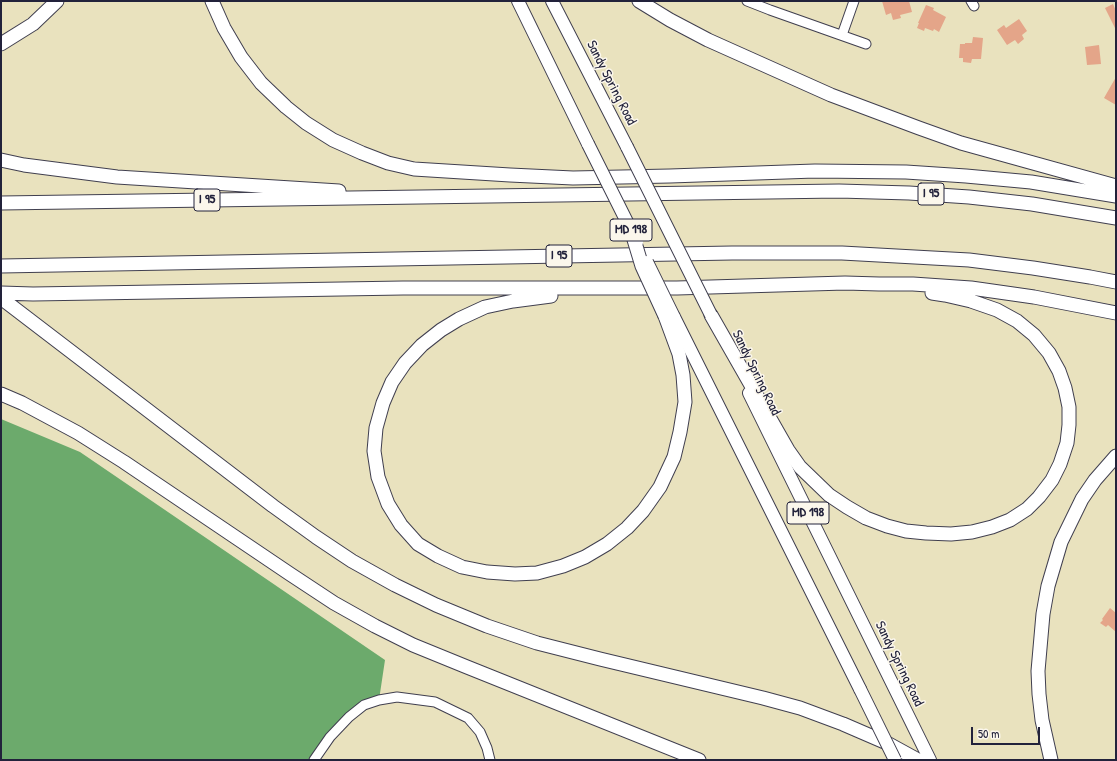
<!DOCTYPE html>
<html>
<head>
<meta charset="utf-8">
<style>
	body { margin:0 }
	#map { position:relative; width:1117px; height:761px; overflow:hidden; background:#e9e2be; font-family:"Patrick Hand",sans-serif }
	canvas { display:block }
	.frame { position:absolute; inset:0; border:2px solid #22223b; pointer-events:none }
	.scale { position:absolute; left:971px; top:727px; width:69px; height:18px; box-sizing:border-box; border:2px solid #22223b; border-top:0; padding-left:5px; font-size:12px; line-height:14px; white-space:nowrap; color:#22223b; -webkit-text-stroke:3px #fbf7ec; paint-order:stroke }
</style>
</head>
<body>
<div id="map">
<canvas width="1117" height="761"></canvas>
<div class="frame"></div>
<div class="scale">50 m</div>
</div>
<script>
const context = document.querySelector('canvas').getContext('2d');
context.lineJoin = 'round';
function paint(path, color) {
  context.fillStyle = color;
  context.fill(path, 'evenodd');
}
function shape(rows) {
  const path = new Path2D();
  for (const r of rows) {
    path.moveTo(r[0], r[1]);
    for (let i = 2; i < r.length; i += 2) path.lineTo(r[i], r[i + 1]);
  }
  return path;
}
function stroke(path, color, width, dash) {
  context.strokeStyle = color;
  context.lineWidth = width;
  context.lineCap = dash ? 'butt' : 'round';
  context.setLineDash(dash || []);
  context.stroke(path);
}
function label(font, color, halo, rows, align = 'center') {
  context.font = font + ' "Patrick Hand",sans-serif';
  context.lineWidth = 3;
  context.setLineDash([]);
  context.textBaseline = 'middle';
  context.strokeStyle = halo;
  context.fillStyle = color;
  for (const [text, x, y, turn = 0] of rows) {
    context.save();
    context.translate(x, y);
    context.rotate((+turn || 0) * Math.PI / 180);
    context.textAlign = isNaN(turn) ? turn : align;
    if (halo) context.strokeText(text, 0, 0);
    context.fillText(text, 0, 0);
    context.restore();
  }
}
const forest = shape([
	[1,419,80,452,385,660,379,700,330,737,314,760,1,760]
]);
const building = shape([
	[882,1,909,1,912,12,900,15,901,18,893,20,891,13,886,15],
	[1113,4,1116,11,1116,30,1105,8],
	[926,5,934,8,933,10,946,17,939,32,934,29,933,31,925,28,924,31,917,28,919,23,918,23],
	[1019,19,1027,31,1022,35,1024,39,1018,44,1015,40,1007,45,997,30,1004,25,1006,28],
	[973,37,983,38,981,59,972,59,971,63,963,62,963,58,959,58,960,44,965,44,965,43,972,43],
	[1099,45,1101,64,1087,65,1085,47],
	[1116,77,1116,105,1104,98],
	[1110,608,1116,613,1116,632,1108,625,1106,627,1100,623,1103,620,1102,619]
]);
const minor = shape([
	[747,1,770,10,866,44],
	[971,1,974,6],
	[842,35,854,1],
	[314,760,330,737,349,717,364,705,379,700,397,697,435,702,468,718,480,732,487,748,490,760]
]);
const major = shape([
	[518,1,588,144],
	[552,1,627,147],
	[674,317,860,689],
	[749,393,930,760]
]);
const highway = shape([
	[212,1,224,28,241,57,261,83,286,107,306,123,333,140,362,153,388,163,414,169,510,175,573,178,670,176,815,171,906,172,966,176,1031,182,1116,196],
	[639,1,670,20,708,40,831,95,919,128,961,143,1116,186],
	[1,44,33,24,57,1],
	[1,160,24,165,117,177,339,191],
	[1,203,839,191,909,193,969,197,1032,204,1116,218],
	[1,266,732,253,842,253,969,260,1033,268,1090,277,1116,282],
	[1,293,33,294,403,288,677,288,845,283,879,284,913,284,971,288,1034,297,1116,313],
	[551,296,513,301,485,307,459,319,441,330,422,345,405,363,392,382,383,403,376,428,374,451,378,477,388,504,401,525,418,544,438,556,462,567,487,572,515,574,537,573,563,566,585,557,607,544,627,528,643,511,660,487,674,457,680,432,685,402,683,375,679,354,665,316],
	[1,298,273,506,316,537,352,561,395,585,436,605,487,626,537,643,600,659,763,698,800,708,843,724,887,743,918,760],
	[711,315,788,450,800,467,829,495,847,507,866,518,887,526,906,531,926,533,951,534,972,532,992,527,1010,520,1027,509,1039,497,1052,480,1060,464,1067,443,1069,425,1069,407,1065,388,1059,371,1049,353,1034,335,1017,321,997,310,971,301,945,295,932,293],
	[1,394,22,403,78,433,124,462,290,574,334,603,375,626,413,645,467,667,699,760],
	[1051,760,1042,720,1039,694,1038,671,1043,614,1048,586,1061,542,1082,499,1095,480,1116,456]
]);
const majorBridge = shape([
	[588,144,637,242],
	[627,147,711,315],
	[647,262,674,317],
	[860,689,895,760]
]);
const highwayBridge = shape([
	[632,233,642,266,665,316]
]);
const shields = [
	[931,194,26],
	[207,200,26],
	[631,230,42],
	[559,256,26],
	[808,513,42]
];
const shieldNames = [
	["I 95",931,194],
	["I 95",207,200],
	["MD 198",631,230],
	["I 95",559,256],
	["MD 198",808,513]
];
const streetNames = [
	["Sandy Spring Road",611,83,63],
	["Sandy Spring Road",756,373,64],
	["Sandy Spring Road",899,664,64]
];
paint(forest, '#6caa6c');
paint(building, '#e4a589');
stroke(minor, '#403f4f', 11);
stroke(major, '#403f4f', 14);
stroke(highway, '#403f4f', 15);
stroke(minor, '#fff', 9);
stroke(major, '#fff', 12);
stroke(highway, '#fff', 13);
stroke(majorBridge, '#403f4f', 14, []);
stroke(highwayBridge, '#403f4f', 15, []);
stroke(majorBridge, '#fff', 12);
stroke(highwayBridge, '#fff', 13);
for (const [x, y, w] of shields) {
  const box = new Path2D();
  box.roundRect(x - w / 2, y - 11, w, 22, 3);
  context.fillStyle = '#fbf7ec';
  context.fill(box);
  stroke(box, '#22223b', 1);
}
label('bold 13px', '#22223b', null, shieldNames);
label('14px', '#22223b', '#fbf7ec', streetNames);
</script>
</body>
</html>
